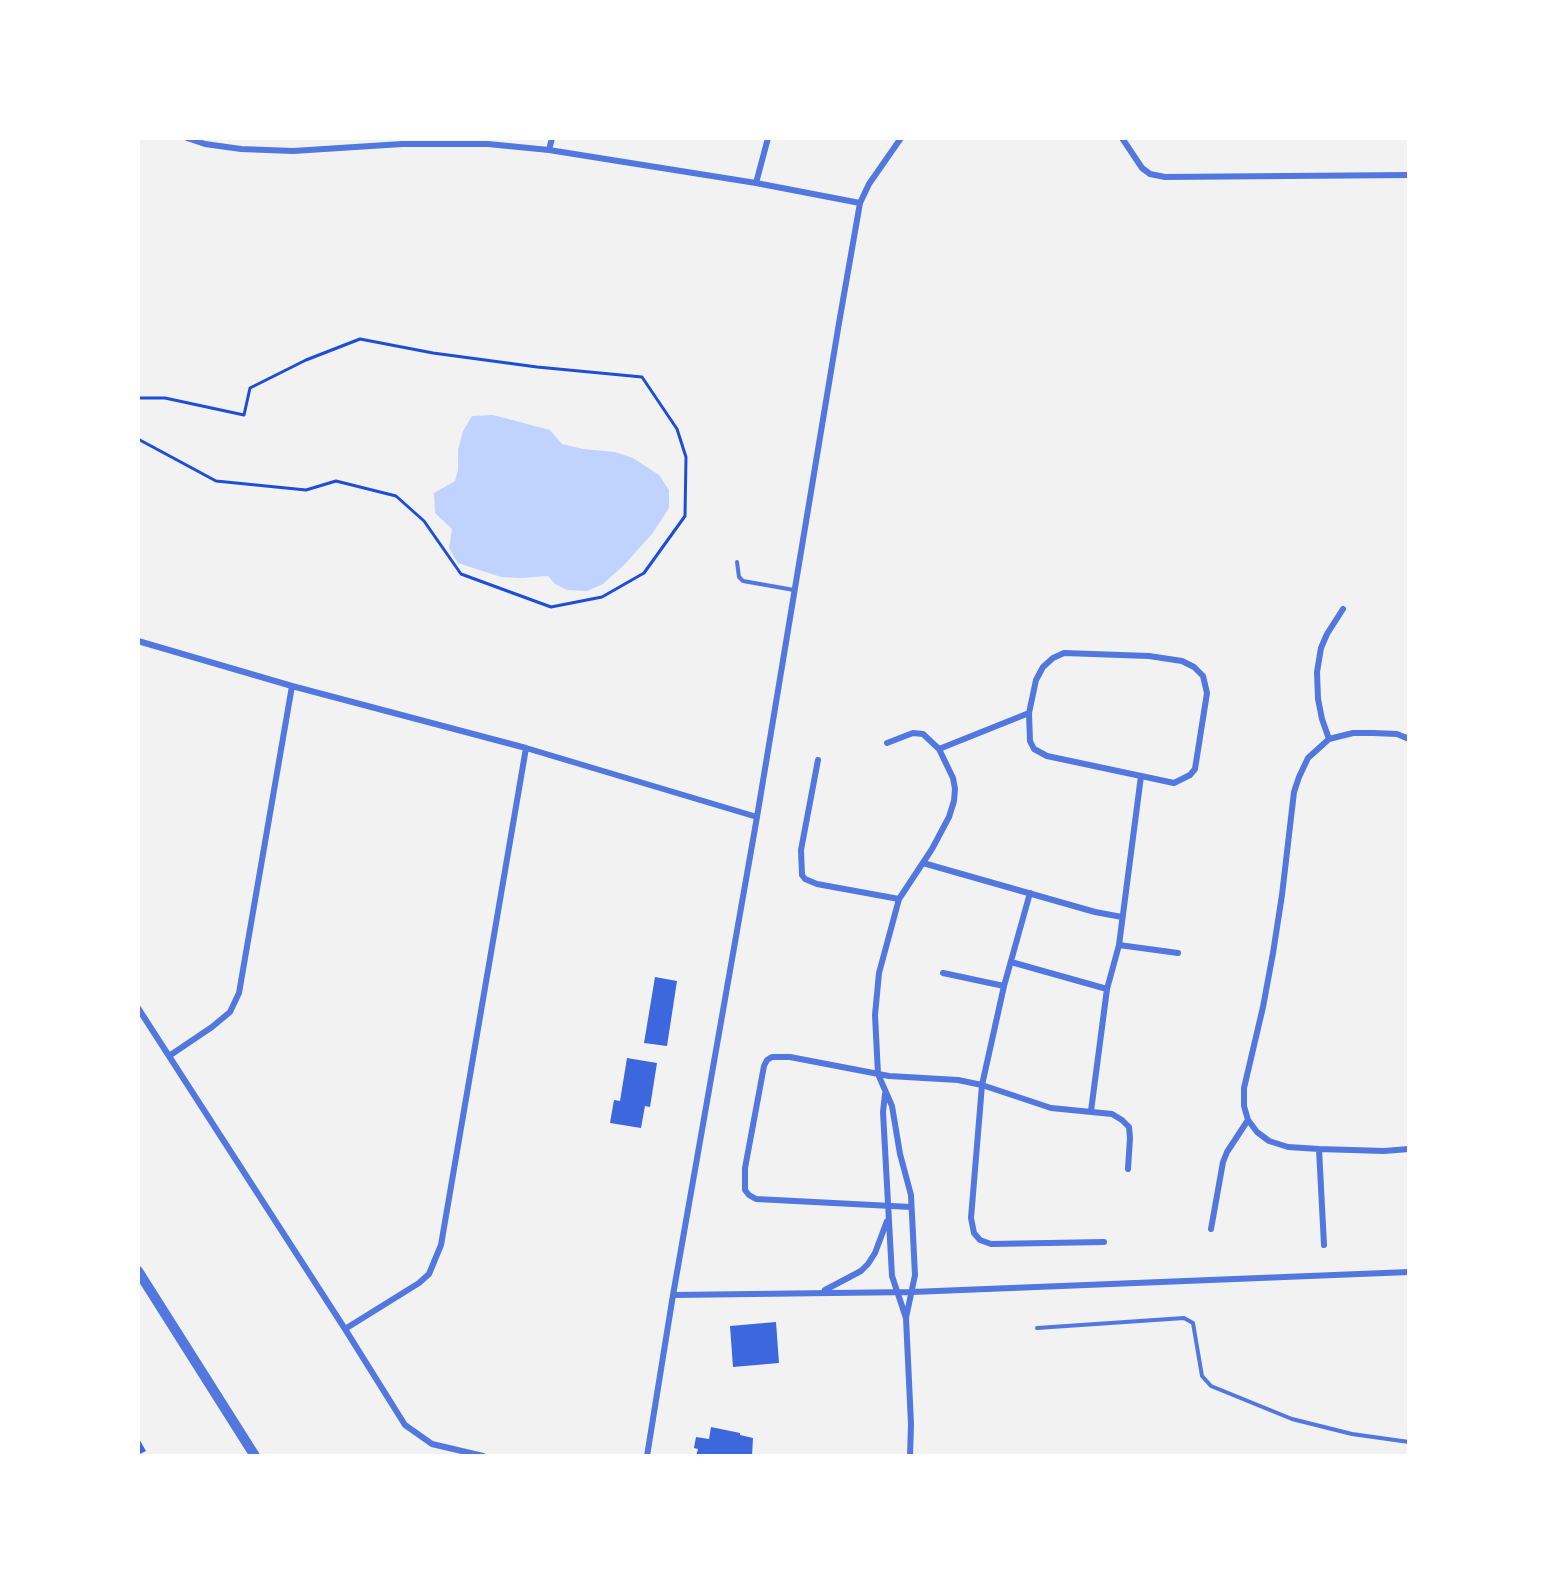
<!DOCTYPE html>
<html>
<head>
<meta charset="utf-8">
<style>
	body { margin:0 }
	#map { position:relative; width:1547px; height:1594px; overflow:hidden; background:#f2f2f2; font-family:Manrope,sans-serif }
	canvas { display:block }
	.frame { position:absolute; inset:0; border:140px solid #fff; pointer-events:none }
</style>
</head>
<body>
<div id="map">
<canvas width="1547" height="1594"></canvas>
<div class="frame"></div>
</div>
<script>
const context = document.querySelector('canvas').getContext('2d');
context.lineJoin = 'round';
function paint(path, color) {
  context.fillStyle = color;
  context.fill(path, 'evenodd');
}
function shape(rows) {
  const path = new Path2D();
  for (const r of rows) {
    path.moveTo(r[0], r[1]);
    for (let i = 2; i < r.length; i += 2) path.lineTo(r[i], r[i + 1]);
  }
  return path;
}
function stroke(path, color, width, dash) {
  context.strokeStyle = color;
  context.lineWidth = width;
  context.lineCap = dash ? 'butt' : 'round';
  context.setLineDash(dash || []);
  context.stroke(path);
}
const water = shape([
	[493,415,550,430,562,444,583,449,615,452,633,458,659,475,669,490,669,508,652,534,624,565,603,584,587,591,567,590,555,584,548,576,520,578,501,577,458,563,449,548,452,529,435,513,434,493,455,481,458,470,458,450,463,431,472,416]
]);
const building = shape([
	[655,977,677,981,667,1046,644,1043],
	[627,1058,657,1063,650,1107,645,1106,641,1128,610,1123,614,1100,620,1101],
	[776,1322,779,1363,733,1367,730,1326],
	[711,1427,740,1433,740,1435,753,1438,752,1456,696,1456,698,1449,694,1448,696,1437,709,1439],
	[138,1437,146,1451,138,1455]
]);
const path = shape([
	[138,398,165,398,244,415,250,388,306,360,360,339,433,353,537,367,642,377,677,429,686,457,685,516,644,573,602,597,551,607,461,574,424,521,396,496,336,481,306,490,216,481,138,439]
]);
const service = shape([
	[737,562,739,577,743,581,794,590],
	[1037,1328,1184,1318,1193,1323,1202,1376,1211,1386,1292,1419,1352,1434,1409,1442]
]);
const minor = shape([
	[187,138,205,144,241,149,293,151,402,144,488,144,549,150,756,183,860,203],
	[1122,138,1142,168,1150,174,1165,177,1409,175],
	[549,150,552,138],
	[756,183,768,138],
	[138,641,292,686,526,748,757,817],
	[1064,653,1149,656,1182,661,1194,667,1203,676,1207,693,1195,769,1190,775,1174,783,1047,756,1034,749,1030,741,1029,713,1036,680,1043,667,1053,658,1064,653],
	[1329,739,1322,719,1318,699,1317,672,1321,648,1327,634,1343,609],
	[1409,739,1397,734,1373,733,1353,733,1329,739,1308,758,1299,777,1294,792,1282,895,1273,953,1263,1007,1244,1088,1244,1106,1248,1120,1257,1132,1269,1141,1288,1147,1319,1149,1384,1151,1409,1149],
	[887,743,913,733,923,734,939,749,953,778,955,789,954,801,949,817,932,849,899,899,879,973,875,1015,878,1074,892,1106,900,1154,911,1195,915,1275,906,1318,911,1424,910,1456],
	[939,749,1029,713],
	[818,760,801,850,802,875,805,879,817,884,899,899],
	[923,863,1095,912,1122,917],
	[1030,893,1004,986,982,1085,971,1218,974,1233,980,1240,991,1244,1104,1242],
	[1119,945,1178,953],
	[1011,962,1107,989],
	[943,973,1004,986],
	[138,1008,345,1329,405,1425,432,1444,483,1456],
	[169,1056,212,1027,230,1012,239,993,292,686],
	[885,1094,883,1112,892,1276,906,1318],
	[1091,1111,1107,989,1119,945,1141,776],
	[1319,1149,1324,1245],
	[911,1207,756,1199,749,1195,745,1190,745,1168,764,1066,767,1060,772,1057,790,1057,889,1076,958,1080,982,1085,1051,1108,1112,1114,1122,1120,1129,1127,1130,1138,1128,1169],
	[1211,1229,1223,1162,1227,1152,1248,1120],
	[825,1290,861,1271,868,1264,875,1253,887,1221],
	[673,1295,912,1292,1409,1272],
	[345,1329,419,1283,429,1274,441,1245,526,748],
	[647,1456,673,1295,757,817,839,323,860,203,869,184,901,138]
]);
const tertiary = shape([
	[138,1271,255,1456]
]);
paint(water, '#bfd3fe');
paint(building, '#3d67dc');
stroke(path, '#1d4ed8', 3);
stroke(service, '#5277de', 4);
stroke(minor, '#5277de', 6);
stroke(tertiary, '#5277de', 10);
</script>
</body>
</html>
